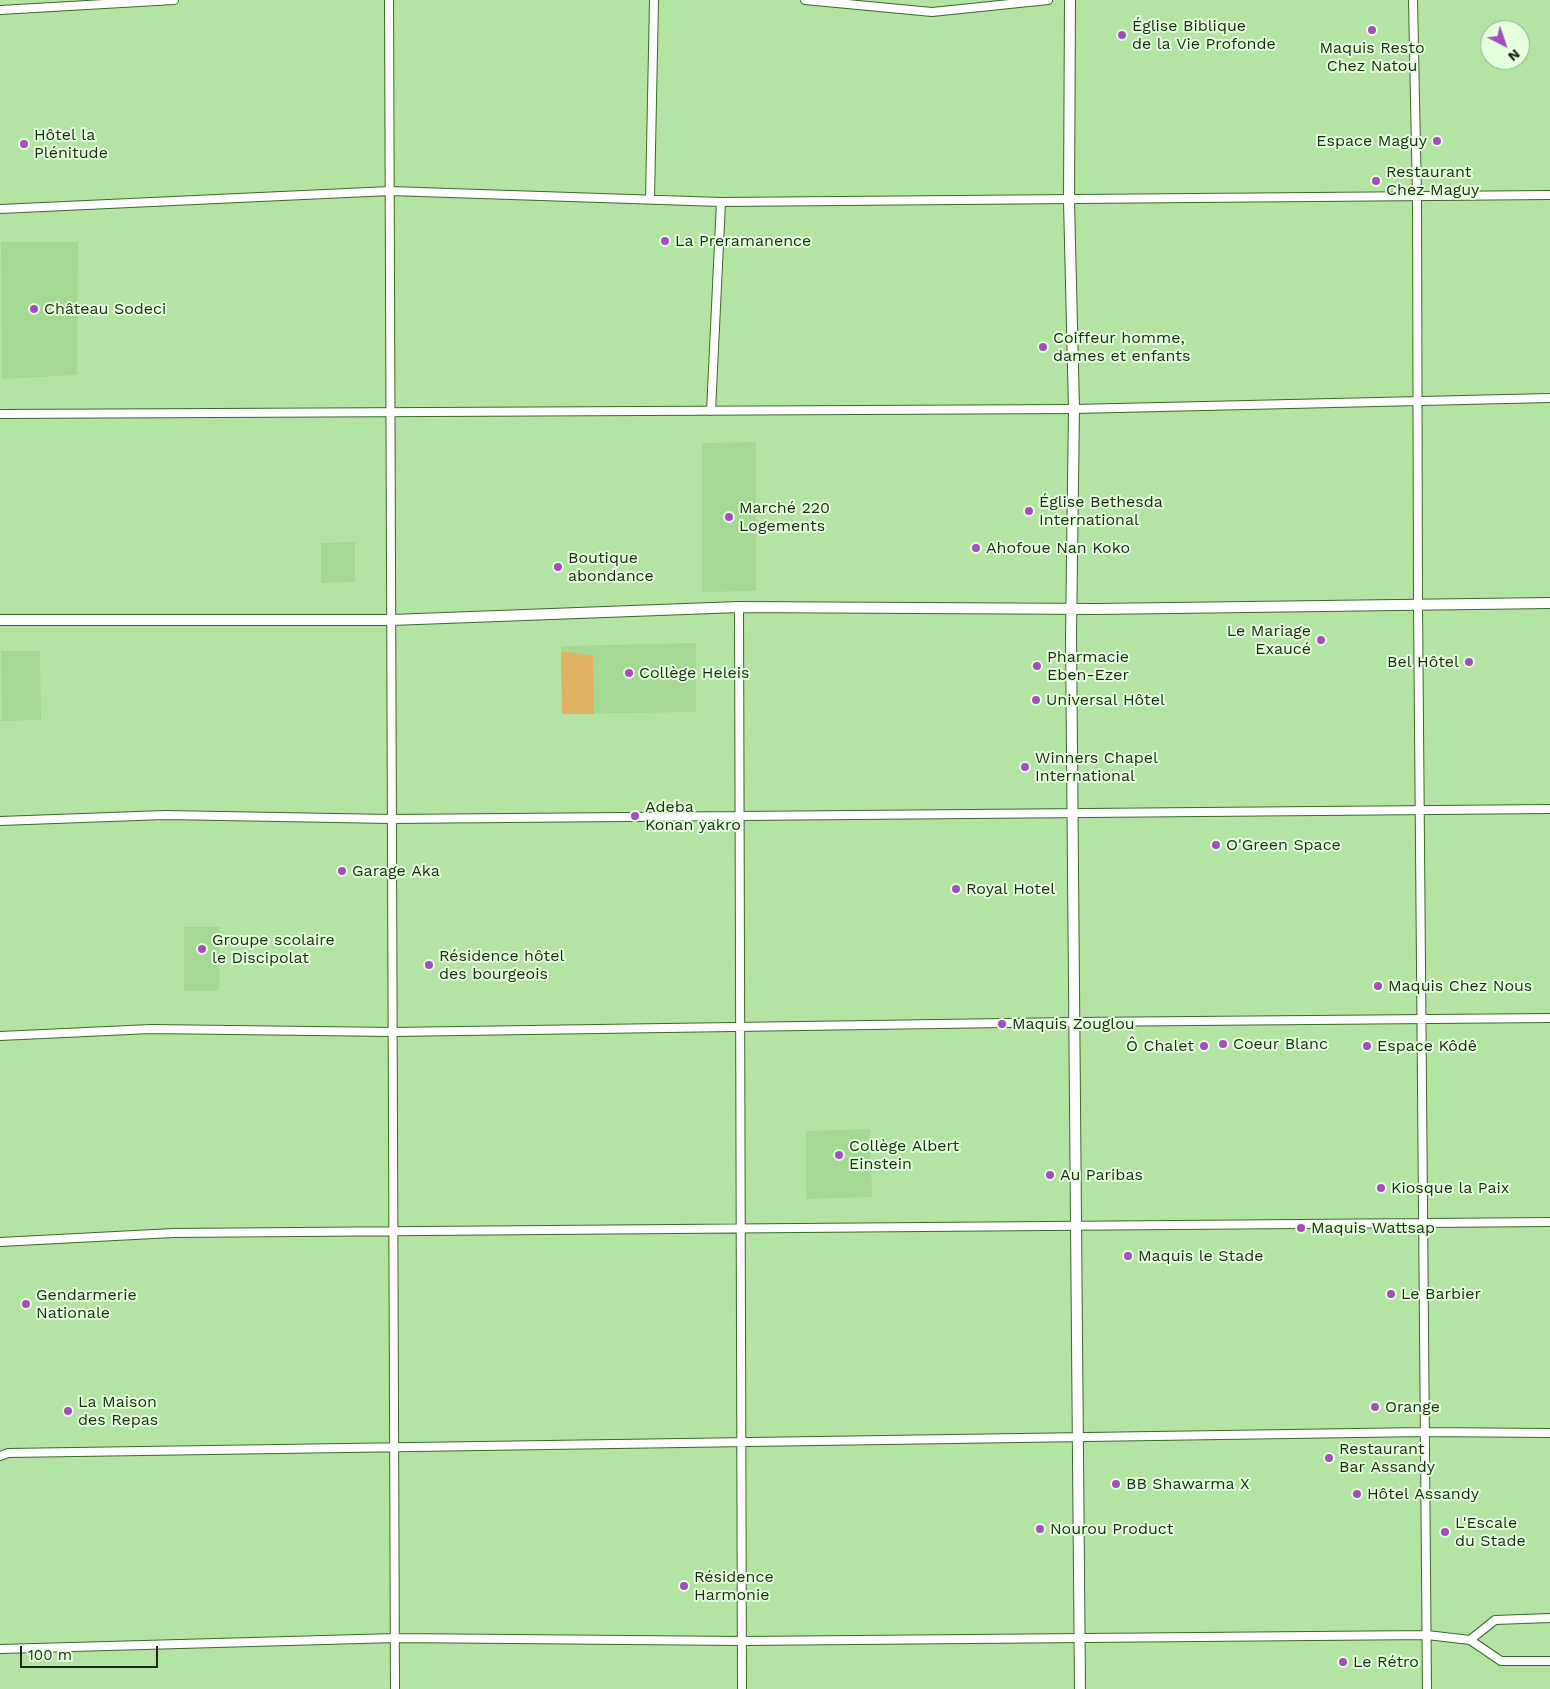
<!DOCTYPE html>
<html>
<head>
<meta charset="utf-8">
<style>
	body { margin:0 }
	#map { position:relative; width:1550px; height:1689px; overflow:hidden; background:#b4e4a4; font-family:"Work Sans",sans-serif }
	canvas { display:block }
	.north { position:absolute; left:1480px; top:20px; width:50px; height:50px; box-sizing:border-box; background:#e5fedd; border:1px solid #93aa8c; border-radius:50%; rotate:139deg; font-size:14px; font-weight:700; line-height:20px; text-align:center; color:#182b12 }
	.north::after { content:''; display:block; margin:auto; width:18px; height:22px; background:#a44ebc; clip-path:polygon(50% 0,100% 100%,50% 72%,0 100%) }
	.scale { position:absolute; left:20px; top:1646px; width:138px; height:22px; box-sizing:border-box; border:2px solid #182b12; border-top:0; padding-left:6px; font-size:15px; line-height:18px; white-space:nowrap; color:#182b12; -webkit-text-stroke:4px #e5fedd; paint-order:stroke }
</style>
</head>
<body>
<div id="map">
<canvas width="1550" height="1689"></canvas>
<div class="north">N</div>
<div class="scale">100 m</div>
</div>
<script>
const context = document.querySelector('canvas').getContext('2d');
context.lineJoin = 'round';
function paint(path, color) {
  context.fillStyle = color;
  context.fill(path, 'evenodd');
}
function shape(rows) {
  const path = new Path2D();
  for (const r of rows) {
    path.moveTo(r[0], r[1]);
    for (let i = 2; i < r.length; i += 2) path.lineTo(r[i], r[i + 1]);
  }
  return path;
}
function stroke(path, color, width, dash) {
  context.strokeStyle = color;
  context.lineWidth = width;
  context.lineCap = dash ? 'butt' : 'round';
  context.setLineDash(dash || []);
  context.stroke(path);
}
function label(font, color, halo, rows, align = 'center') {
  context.font = font + ' "Work Sans",sans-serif';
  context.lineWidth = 4;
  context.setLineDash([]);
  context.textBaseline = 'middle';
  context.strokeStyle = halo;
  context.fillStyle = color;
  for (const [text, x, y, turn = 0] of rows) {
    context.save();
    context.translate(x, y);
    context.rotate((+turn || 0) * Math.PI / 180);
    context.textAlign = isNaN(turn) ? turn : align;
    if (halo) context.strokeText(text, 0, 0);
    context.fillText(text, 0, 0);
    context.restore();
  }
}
const built = shape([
	[1,242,78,242,77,375,2,379],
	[756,442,756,591,702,592,702,443],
	[355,542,355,582,321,583,321,543],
	[696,643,696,712,562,714,561,646],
	[1,651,40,651,41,720,2,721],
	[184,927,220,927,219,991,184,991],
	[870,1129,872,1197,806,1199,806,1131]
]);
const green = shape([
	[561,651,593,656,594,714,562,714]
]);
const minor = shape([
	[389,0,395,1689],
	[805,0,932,12,1048,0],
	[1413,0,1417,197,1418,605,1427,1689],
	[0,10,174,0],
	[650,199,654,0],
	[0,209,390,191,721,202,1550,195],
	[711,411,721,202],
	[0,414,1074,409,1550,398],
	[739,607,742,1689],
	[0,821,165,815,392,819,1550,809],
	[0,1036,151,1029,393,1032,1074,1022,1550,1018],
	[0,1242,173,1233,1550,1222],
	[0,1456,8,1453,1424,1432,1550,1433],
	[1470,1640,1501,1661,1550,1661],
	[0,1649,396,1638,742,1641,1427,1635,1470,1640,1495,1620,1550,1618]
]);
const tertiary = shape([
	[1070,0,1069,201,1074,409,1071,635,1080,1689],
	[0,620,391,620,739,607,1096,609,1550,603]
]);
const markers = [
	[1372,30,5,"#a44ebc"],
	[1122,35,5,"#a44ebc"],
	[1437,141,5,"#a44ebc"],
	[24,144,5,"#a44ebc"],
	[1376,181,5,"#a44ebc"],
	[665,241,5,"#a44ebc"],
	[34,309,5,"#a44ebc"],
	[1043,347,5,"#a44ebc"],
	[1029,511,5,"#a44ebc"],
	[729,517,5,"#a44ebc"],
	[976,548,5,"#a44ebc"],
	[558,567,5,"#a44ebc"],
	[1321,640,5,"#a44ebc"],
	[1469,662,5,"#a44ebc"],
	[1037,666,5,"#a44ebc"],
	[629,673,5,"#a44ebc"],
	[1036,700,5,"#a44ebc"],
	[1025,767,5,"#a44ebc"],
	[635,816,5,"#a44ebc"],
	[1216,845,5,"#a44ebc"],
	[342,871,5,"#a44ebc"],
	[956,889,5,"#a44ebc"],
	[202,949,5,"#a44ebc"],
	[429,965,5,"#a44ebc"],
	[1378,986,5,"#a44ebc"],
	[1002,1024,5,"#a44ebc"],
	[1223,1044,5,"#a44ebc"],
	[1204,1046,5,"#a44ebc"],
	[1367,1046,5,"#a44ebc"],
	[839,1155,5,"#a44ebc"],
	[1050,1175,5,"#a44ebc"],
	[1381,1188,5,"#a44ebc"],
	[1301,1228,5,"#a44ebc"],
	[1128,1256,5,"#a44ebc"],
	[1391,1294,5,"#a44ebc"],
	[26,1304,5,"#a44ebc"],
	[1375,1407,5,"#a44ebc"],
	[68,1411,5,"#a44ebc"],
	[1329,1458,5,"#a44ebc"],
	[1116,1484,5,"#a44ebc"],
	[1357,1494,5,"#a44ebc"],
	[1040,1529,5,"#a44ebc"],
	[1445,1532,5,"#a44ebc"],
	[684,1586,5,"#a44ebc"],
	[1343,1662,5,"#a44ebc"]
];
const poiNames = [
	["Église Biblique",1132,26],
	["de la Vie Profonde",1132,44],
	["Maquis Resto",1372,48,"center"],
	["Chez Natou",1372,66,"center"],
	["Hôtel la",34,135],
	["Plénitude",34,153],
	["Espace Maguy",1427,141,"right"],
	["Restaurant",1386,172],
	["Chez Maguy",1386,190],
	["La Preramanence",675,241],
	["Château Sodeci",44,309],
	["Coiffeur homme,",1053,338],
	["dames et enfants",1053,356],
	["Église Bethesda",1039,502],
	["International",1039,520],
	["Marché 220",739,508],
	["Logements",739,526],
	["Ahofoue Nan Koko",986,548],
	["Boutique",568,558],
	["abondance",568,576],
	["Le Mariage",1311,631,"right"],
	["Exaucé",1311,649,"right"],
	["Pharmacie",1047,657],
	["Eben-Ezer",1047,675],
	["Bel Hôtel",1459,662,"right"],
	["Collège Heleis",639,673],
	["Universal Hôtel",1046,700],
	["Winners Chapel",1035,758],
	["International",1035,776],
	["Adeba",645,807],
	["Konan yakro",645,825],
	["O'Green Space",1226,845],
	["Garage Aka",352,871],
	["Royal Hotel",966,889],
	["Groupe scolaire",212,940],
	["le Discipolat",212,958],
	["Résidence hôtel",439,956],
	["des bourgeois",439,974],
	["Maquis Chez Nous",1388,986],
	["Maquis Zouglou",1012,1024],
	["Coeur Blanc",1233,1044],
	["Ô Chalet",1194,1046,"right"],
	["Espace Kôdê",1377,1046],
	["Collège Albert",849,1146],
	["Einstein",849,1164],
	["Au Paribas",1060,1175],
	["Kiosque la Paix",1391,1188],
	["Maquis Wattsap",1311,1228],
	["Maquis le Stade",1138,1256],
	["Le Barbier",1401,1294],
	["Gendarmerie",36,1295],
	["Nationale",36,1313],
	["La Maison",78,1402],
	["des Repas",78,1420],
	["Orange",1385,1407],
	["Restaurant",1339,1449],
	["Bar Assandy",1339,1467],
	["BB Shawarma X",1126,1484],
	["Hôtel Assandy",1367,1494],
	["L'Escale",1455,1523],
	["du Stade",1455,1541],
	["Nourou Product",1050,1529],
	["Résidence",694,1577],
	["Harmonie",694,1595],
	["Le Rétro",1353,1662]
];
paint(built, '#a3d993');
paint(green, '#e1b164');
stroke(minor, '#3c682e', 10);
stroke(tertiary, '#3c682e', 12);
stroke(minor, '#fff', 8);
stroke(tertiary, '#fff', 10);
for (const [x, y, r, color] of markers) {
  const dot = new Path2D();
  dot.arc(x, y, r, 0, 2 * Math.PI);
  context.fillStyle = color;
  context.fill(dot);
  stroke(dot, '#e5fedd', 2);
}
label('16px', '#182b12', '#e5fedd', poiNames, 'left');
</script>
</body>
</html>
